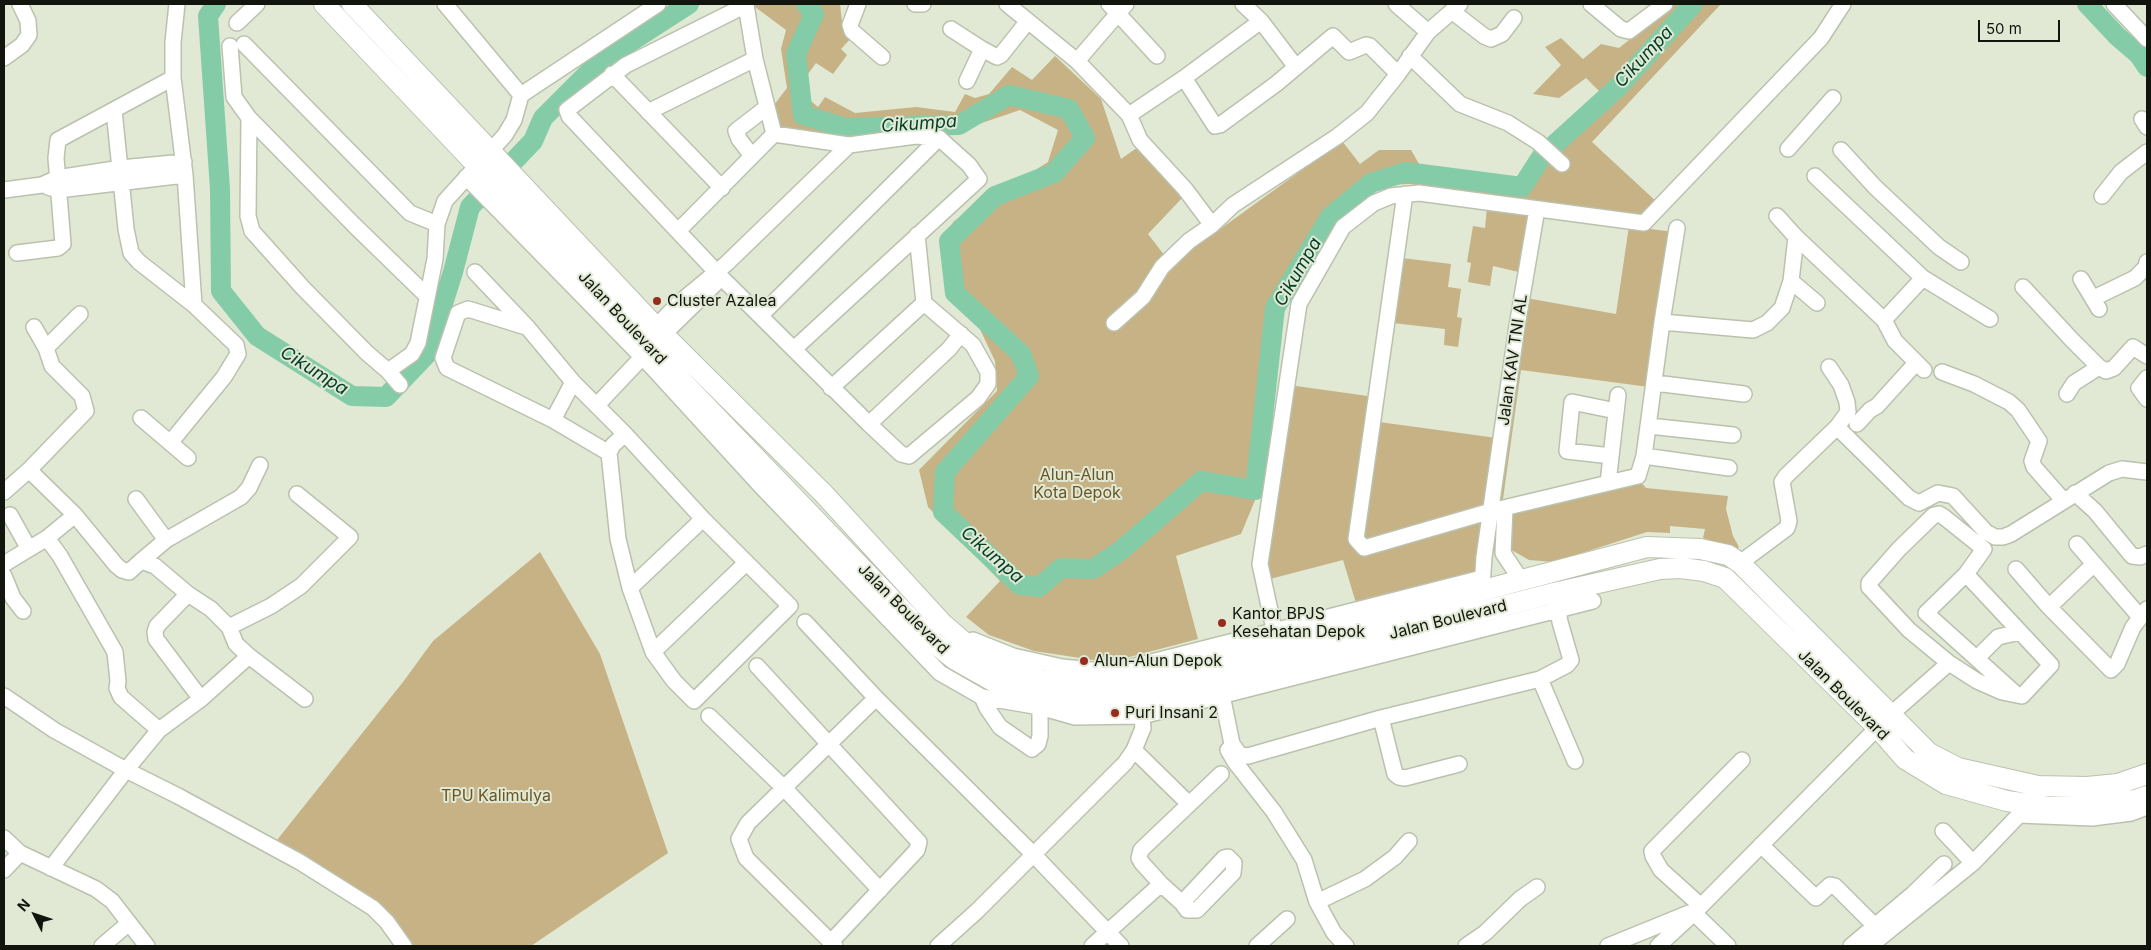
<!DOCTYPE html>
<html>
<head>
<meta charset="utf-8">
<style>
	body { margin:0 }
	#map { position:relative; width:2151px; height:950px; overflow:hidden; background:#e1e9d5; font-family:Inter,sans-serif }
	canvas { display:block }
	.frame { position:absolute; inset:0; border:5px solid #12150e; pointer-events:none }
	.north { position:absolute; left:10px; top:890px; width:50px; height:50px; -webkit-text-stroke:4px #e1e9d5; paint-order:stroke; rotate:311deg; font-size:14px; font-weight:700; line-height:20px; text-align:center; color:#12150e }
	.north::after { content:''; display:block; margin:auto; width:18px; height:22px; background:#12150e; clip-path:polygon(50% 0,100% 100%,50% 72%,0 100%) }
	.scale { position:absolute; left:1978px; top:20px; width:82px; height:22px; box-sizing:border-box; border:2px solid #12150e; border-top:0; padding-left:6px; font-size:15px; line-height:18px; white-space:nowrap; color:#12150e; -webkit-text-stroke:4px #e1e9d5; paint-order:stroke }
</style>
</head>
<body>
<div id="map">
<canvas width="2151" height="950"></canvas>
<div class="frame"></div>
<div class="north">N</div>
<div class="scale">50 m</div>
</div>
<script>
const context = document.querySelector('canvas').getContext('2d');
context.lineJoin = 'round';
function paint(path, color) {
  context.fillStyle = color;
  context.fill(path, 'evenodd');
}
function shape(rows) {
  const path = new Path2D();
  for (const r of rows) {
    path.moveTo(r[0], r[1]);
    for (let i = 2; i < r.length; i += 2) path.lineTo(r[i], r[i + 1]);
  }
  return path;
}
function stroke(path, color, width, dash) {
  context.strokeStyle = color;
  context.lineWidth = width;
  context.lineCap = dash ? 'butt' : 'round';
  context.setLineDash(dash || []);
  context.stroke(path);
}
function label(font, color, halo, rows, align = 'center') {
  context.font = font + ' Inter,sans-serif';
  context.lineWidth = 4;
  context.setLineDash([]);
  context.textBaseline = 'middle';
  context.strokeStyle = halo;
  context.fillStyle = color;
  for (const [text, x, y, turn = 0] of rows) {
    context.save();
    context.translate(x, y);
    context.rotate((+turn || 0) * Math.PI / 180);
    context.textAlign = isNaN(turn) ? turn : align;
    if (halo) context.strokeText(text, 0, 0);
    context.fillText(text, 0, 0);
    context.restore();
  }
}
const green = shape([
	[751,4,840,4,842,22,854,35,841,49,847,55,833,74,816,63,797,89,818,107,825,97,855,113,916,107,955,112,965,94,975,98,989,94,1012,67,1032,80,1055,56,1101,99,1121,159,1138,147,1184,196,1148,234,1165,256,1205,226,1212,235,1342,141,1360,164,1379,150,1411,150,1422,169,1519,177,1530,156,1603,95,1586,78,1559,98,1533,94,1561,65,1545,47,1561,38,1583,59,1601,44,1619,48,1674,4,1721,4,1592,142,1658,203,1648,213,1632,219,1410,184,1373,185,1331,219,1277,310,1265,381,1269,399,1258,493,1241,534,1176,556,1198,639,1118,660,1100,661,1034,651,989,635,966,617,1000,581,928,507,919,470,997,391,995,361,960,287,941,244,954,221,1048,162,1058,130,1020,110,970,127,849,141,780,129,774,105,787,88,781,49,786,30],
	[1487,207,1532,214,1523,273,1493,266,1490,286,1468,282,1471,263,1467,262,1473,226,1485,228],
	[1629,226,1673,232,1649,387,1521,370,1503,499,1500,500,1497,498,1526,298,1616,314],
	[1402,258,1451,264,1448,287,1461,289,1457,317,1462,318,1458,347,1444,345,1445,329,1393,323],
	[1289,385,1382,398,1379,422,1497,438,1480,563,1474,572,1356,603,1343,560,1270,579,1265,565],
	[1639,480,1646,488,1728,496,1726,509,1733,536,1739,547,1735,551,1724,545,1703,538,1705,529,1670,526,1670,533,1647,532,1554,562,1529,560,1508,548,1510,512],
	[540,552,600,654,668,853,531,946,410,946,363,895,277,840,403,682,433,641]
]);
const river = shape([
	[216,4,208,16,220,189,221,291,257,336,352,396,386,397,427,354,453,272,470,207,533,141,543,118,599,62,689,4],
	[806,4,814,14,796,54,803,115,846,128,959,125,1009,95,1069,109,1085,138,1054,173,995,196,949,241,955,293,1021,354,1029,376,945,472,943,512,1020,585,1039,587,1061,568,1093,569,1120,551,1201,481,1255,490,1275,308,1330,217,1371,183,1406,172,1522,187,1542,156,1619,86,1693,4],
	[2087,4,2117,36,2139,55,2147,67]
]);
const minor = shape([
	[177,4,173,42,173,78,185,175,194,305],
	[445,4,521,95],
	[858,4,850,25,852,31,882,57],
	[915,4,923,4],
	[1007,4,1077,61,1129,115,1140,140,1185,189,1212,225,1233,205,1338,136,1367,113,1398,74,1428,32,1460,4],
	[1109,4,1157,56],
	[1243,4,1261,21,1296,67],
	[1396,4,1428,32],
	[1591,4,1621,29,1629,31,1665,4],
	[2114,4,2147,39],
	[1453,12,1484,36,1491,39,1502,34,1514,18],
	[237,23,257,4],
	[951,29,982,49],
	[244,44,410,213,437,224,445,201,505,135,514,120,521,95,658,4],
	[230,46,234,97,249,118,354,225,427,296],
	[1410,56,1460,104,1508,123,1538,142,1562,164],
	[4,58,22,45,29,35,28,21,20,4],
	[1077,61,1126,4],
	[612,74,722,188],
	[1184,78,1215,126,1220,125,1276,84,1333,36,1349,52,1366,45,1370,46,1398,74],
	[967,81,982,49,997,57,1001,55,1028,21],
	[114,110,126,229,131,253,139,262,194,305,236,345,238,354,224,377,170,443],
	[648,112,755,59],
	[1129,115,1184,78,1261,21],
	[249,118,248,216,252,231,303,288,367,353,388,371],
	[2142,119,2147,127],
	[774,134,755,59,746,5,626,65,567,110,569,116,722,278,869,424,901,454,909,456,978,398,988,384,988,372,973,345,924,303,917,235],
	[774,134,849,145,916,136,939,138,969,165,979,179,794,349],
	[1788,149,1833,98],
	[1841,150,1875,187,1939,247,1961,262],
	[752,156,739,139,736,131,767,107],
	[1815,176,1923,278,1990,319],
	[466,177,650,365,758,483,940,673,982,697,1040,707,1075,717,1142,716,1593,601],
	[48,187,58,190,185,175],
	[4,190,42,185,57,178,121,168,184,162],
	[1405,194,1356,539,1364,548,1491,511,1638,476,1644,456,1662,322],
	[2102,196,2121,172,2147,152],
	[1677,228,1662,322,1753,330,1767,323,1782,308,1791,281,1796,237,1777,216],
	[678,231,774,134],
	[1796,237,1884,320,1923,278],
	[17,253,58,248,63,244,56,158,58,140,173,78],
	[475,272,528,328,573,382,625,434,703,519,790,606,694,701,674,681,653,652,630,588,618,539,609,453,613,445,625,434],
	[2081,279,2099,309],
	[1791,281,1817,303],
	[2023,287,2072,340,2099,367,2106,371,2114,368,2133,347,2147,356],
	[2094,298,2135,278,2146,267,2147,262],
	[761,315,939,138],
	[1884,320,1895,341,1924,370],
	[1114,323,1143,297,1162,267,1189,241,1212,225],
	[526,327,468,309,458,313,443,358,447,368,553,420,573,382],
	[649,334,679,303,726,264,849,145],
	[46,348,80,314],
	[1829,367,1841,385,1847,402,1848,412,1837,427,1909,498,1919,503,1938,493,1953,496,1986,532,1995,537,2003,537,2011,534,2109,473,2122,469,2147,472],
	[1942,372,1974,384,2009,402,2018,410,2039,441,2032,461,2034,467,2064,501],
	[2147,378,2139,388,2147,399],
	[1655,383,1744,394],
	[400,385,388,371,412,354,418,343,435,259,437,224],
	[831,388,924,303],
	[2067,394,2074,383,2099,367],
	[597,405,664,334,716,283],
	[141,418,188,458],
	[553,420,609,453],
	[869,424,949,349,961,334],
	[1857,424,1870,410,1877,406,1916,363],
	[1649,426,1733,435],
	[1611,456,1567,451,1572,402,1616,411],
	[1644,456,1729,468],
	[260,465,249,488,241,497,166,540,141,561,155,566,188,594,211,609,229,627,236,644,249,656,305,699],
	[1608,483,1618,395],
	[4,492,29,470,86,411,82,396,52,366,46,348,34,327],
	[2075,493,2095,511,2132,556,2140,557,2147,554],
	[136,499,166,540],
	[1505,509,1503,553,1521,580],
	[10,515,29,549],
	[75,515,116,565,122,570,129,572,141,561],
	[47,538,60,556,115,652,118,681,117,688,121,697,159,730],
	[2077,544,2140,617],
	[1740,563,1787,528,1789,521,1782,482,1786,476,1837,427],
	[4,564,47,538,75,515,29,470],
	[2016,569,2049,607,2111,670,2117,664,2133,627,2147,609],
	[1966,574,2051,665,2022,696,2017,695,1926,613,1966,574,1984,549,1944,517,1939,514,1934,515,1899,549,1869,583,1869,587,1909,630,1949,663,1977,681,2002,692,2017,695],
	[4,576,13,598,23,611],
	[1482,587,1484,557,1517,326,1537,209],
	[630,588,703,519],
	[188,594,157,626,155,632,156,639,201,699],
	[2049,607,2094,564],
	[805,622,876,698,1033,854,1121,946],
	[229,627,271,606,301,586,350,537,297,494],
	[973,640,1013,656,1062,667,1112,672,1482,578],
	[1279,645,1272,620,1260,564,1299,304,1343,227,1374,203,1391,196,1419,193,1644,223,1821,38,1843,4],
	[653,652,746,563],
	[1977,658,1998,637,2020,632],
	[757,666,919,842,917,850,830,943],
	[1540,679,1575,761],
	[1222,695,1232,744,1240,755,1248,756,1381,718,1540,679,1567,665,1571,660,1560,622,1556,599],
	[4,696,54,730,126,770,178,796,300,862,373,908,387,922,404,946],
	[982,697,987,708,1000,727,1032,749,1038,744,1040,736,1040,707],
	[709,716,785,789,880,890],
	[1381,718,1395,774,1399,777,1405,778,1459,764],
	[1134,750,1189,804],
	[1228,750,1235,762,1274,812,1304,860,1317,902,1334,933,1346,946],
	[2019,815,2092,818,2131,813,2147,807],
	[1943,831,1973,863],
	[4,838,20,853,96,889,112,901,147,946],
	[1761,845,1816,898,1830,885,1835,886,1874,925],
	[51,868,126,770,159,730,201,699,249,656],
	[4,870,20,853],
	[1161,884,1142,863,1139,858,1141,850,1221,774],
	[1317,902,1365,879,1395,857,1409,841],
	[1701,906,1661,870,1653,856,1652,851,1742,760],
	[1694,913,1728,946],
	[102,946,129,923],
	[835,946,746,858,739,839,748,823,876,698],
	[938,946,977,911,1125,763,1134,750,1143,728,1141,706],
	[1092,946,1161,884,1182,903,1224,858,1228,857,1234,863,1233,873,1197,910,1187,910,1182,903],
	[1257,946,1287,919],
	[1466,946,1485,933,1520,899,1537,887],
	[1608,946,1689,913],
	[1658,946,1694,913,1889,716,1949,663],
	[1851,946,1913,894,1944,864],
	[1870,946,1973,863,2019,815,2024,805]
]);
const major = shape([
	[324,4,650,348,933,642,954,659,1000,685,1028,695,1084,703,1108,703,1141,699,1554,593,1660,569,1681,568,1704,571,1725,578,1878,728,1905,759,1946,784,2007,801,2048,807,2093,806,2136,800,2147,796],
	[352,4,656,327,823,493,942,623,971,648,1006,671,1041,680,1070,685,1101,686,1136,682,1647,547,1700,549,1728,555,1740,563,1929,753,1958,768,2038,786,2087,787,2118,784,2147,774]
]);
const markers = [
	[657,301,5,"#962c1c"],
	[1222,623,5,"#962c1c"],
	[1084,661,5,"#962c1c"],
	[1115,713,5,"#962c1c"]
];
const poiNames = [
	["Cluster Azalea",667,301],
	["Kantor BPJS",1232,614],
	["Kesehatan Depok",1232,632],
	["Alun-Alun Depok",1094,661],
	["Puri Insani 2",1125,713]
];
const streetNames = [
	["Jalan Boulevard",622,318,47],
	["Jalan KAV TNI AL",1513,360,-82],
	["Jalan Boulevard",903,609,45],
	["Jalan Boulevard",1448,620,-14],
	["Jalan Boulevard",1843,695,45]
];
const parkNames = [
	["Alun-Alun",1077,475],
	["Kota Depok",1077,493],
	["TPU Kalimulya",496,796]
];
const waterNames = [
	["Cikumpa",1644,57,-47],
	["Cikumpa",919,124,-4],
	["Cikumpa",1298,272,-60],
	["Cikumpa",314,371,32],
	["Cikumpa",992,555,41]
];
paint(green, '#c6b285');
stroke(river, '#84cca7', 20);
stroke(minor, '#bac2ae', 18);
stroke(major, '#bac2ae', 22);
stroke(minor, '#fff', 15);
stroke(major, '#fff', 20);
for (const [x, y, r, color] of markers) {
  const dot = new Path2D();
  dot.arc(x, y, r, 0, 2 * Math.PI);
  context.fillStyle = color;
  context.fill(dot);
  stroke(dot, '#e1e9d5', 2);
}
label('16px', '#12150e', '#e1e9d5', poiNames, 'left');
label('16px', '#12150e', '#e1e9d5', streetNames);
label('16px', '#695524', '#e1e9d5', parkNames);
label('italic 18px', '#003e27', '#e1e9d5', waterNames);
</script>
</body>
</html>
